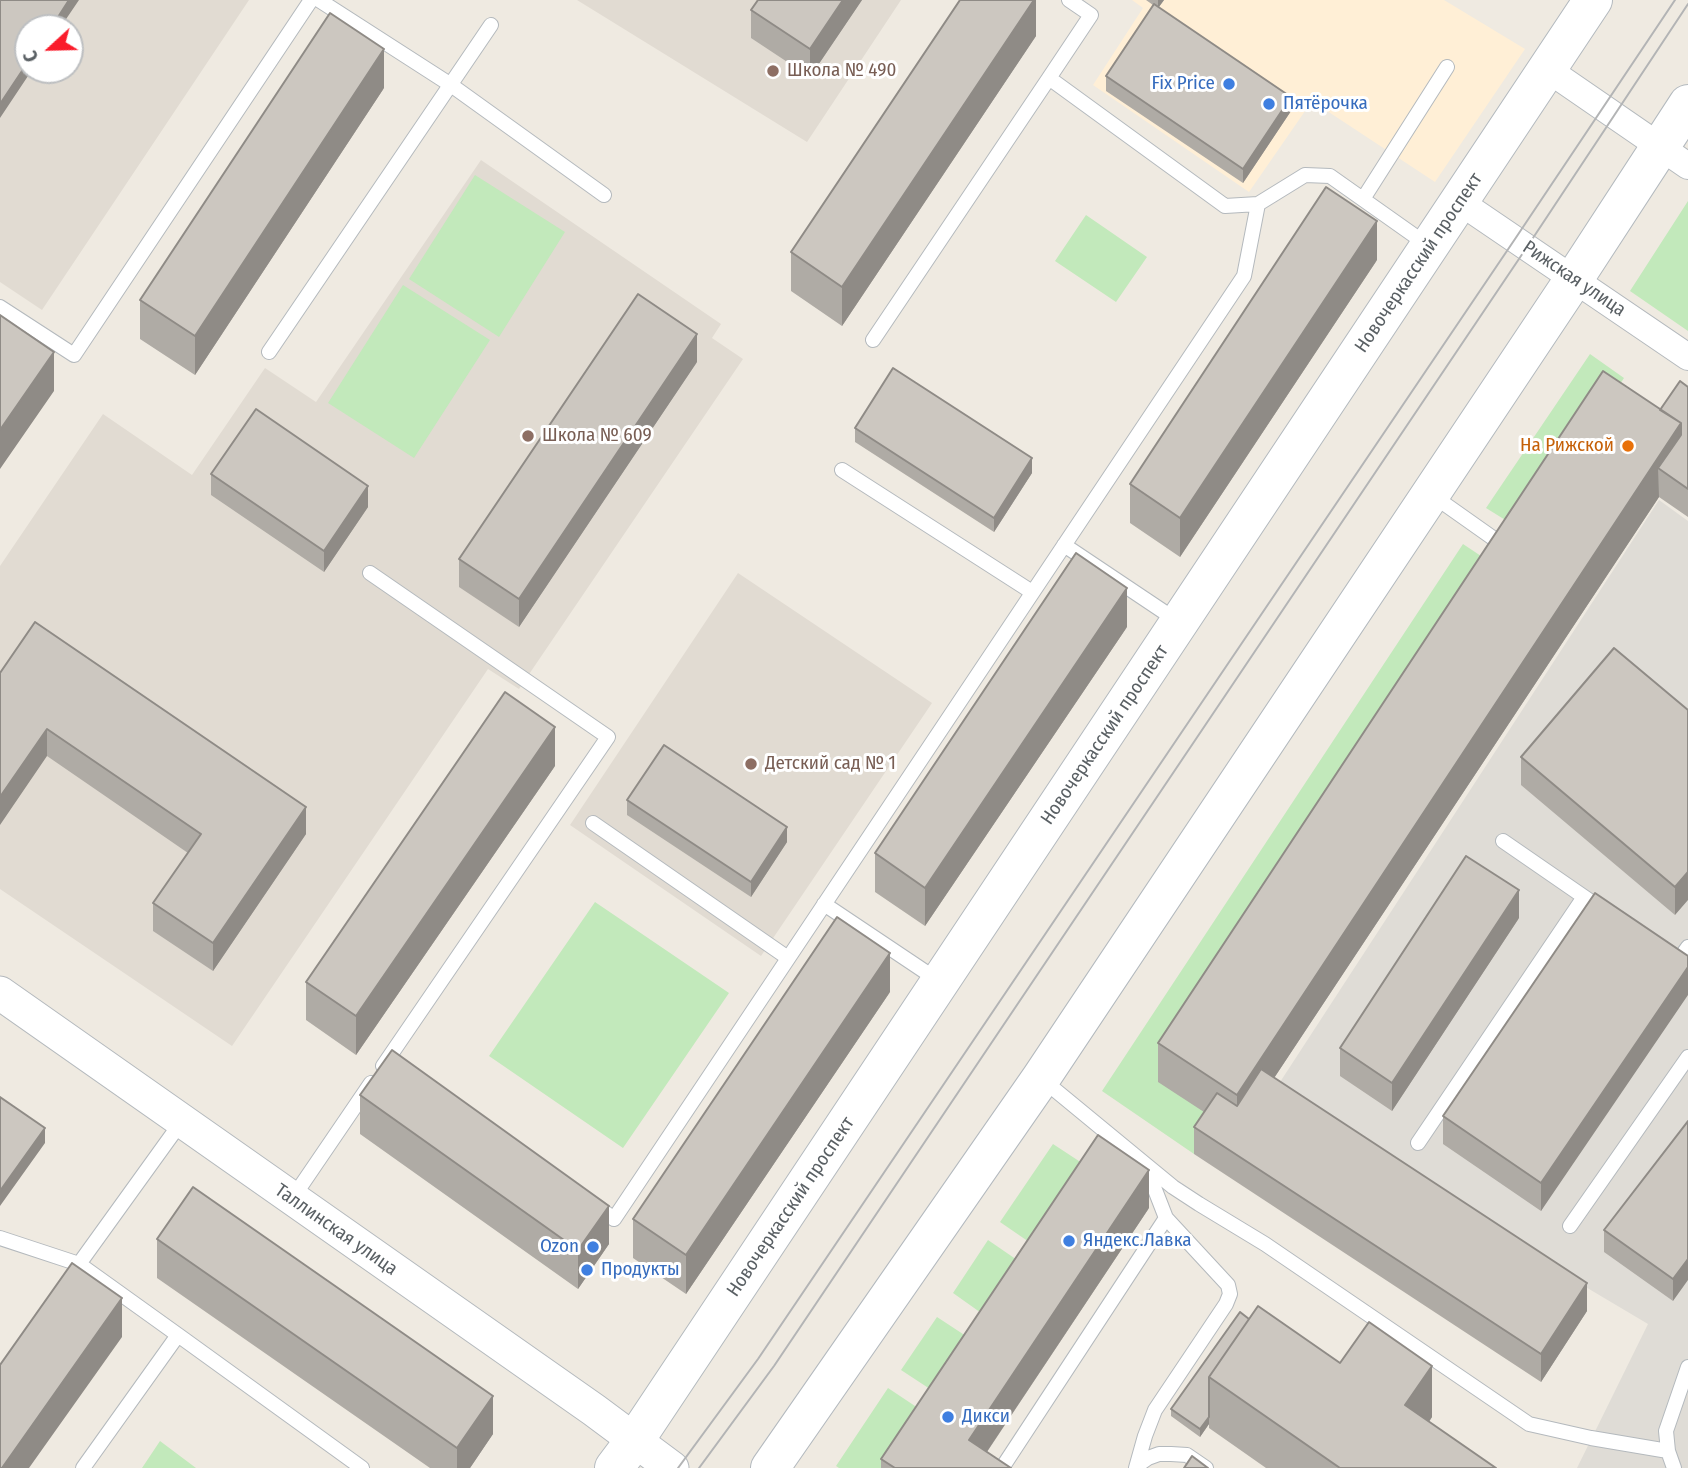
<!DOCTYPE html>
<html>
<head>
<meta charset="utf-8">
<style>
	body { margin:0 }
	#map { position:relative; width:1688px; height:1468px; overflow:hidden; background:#efeae1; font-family:"Fira Sans Condensed",sans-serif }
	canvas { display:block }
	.north { position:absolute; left:14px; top:14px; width:70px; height:70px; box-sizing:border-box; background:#fff; border:2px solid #bdbfc1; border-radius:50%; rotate:248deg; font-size:19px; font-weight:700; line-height:28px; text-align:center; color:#5a6064 }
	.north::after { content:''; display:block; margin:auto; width:24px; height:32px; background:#fa1c2b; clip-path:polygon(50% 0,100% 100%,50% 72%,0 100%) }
</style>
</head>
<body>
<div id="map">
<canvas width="1688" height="1468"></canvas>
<div class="north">С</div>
</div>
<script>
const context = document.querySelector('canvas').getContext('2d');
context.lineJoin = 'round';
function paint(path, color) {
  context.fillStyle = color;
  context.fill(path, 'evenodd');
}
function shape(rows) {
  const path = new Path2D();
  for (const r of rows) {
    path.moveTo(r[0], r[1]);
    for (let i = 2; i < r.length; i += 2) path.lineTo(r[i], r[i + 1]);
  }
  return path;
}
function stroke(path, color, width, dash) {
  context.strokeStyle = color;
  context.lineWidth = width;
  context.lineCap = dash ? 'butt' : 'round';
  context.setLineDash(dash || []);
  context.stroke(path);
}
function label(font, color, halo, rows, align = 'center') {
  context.font = font + ' "Fira Sans Condensed",sans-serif';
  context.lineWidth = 6;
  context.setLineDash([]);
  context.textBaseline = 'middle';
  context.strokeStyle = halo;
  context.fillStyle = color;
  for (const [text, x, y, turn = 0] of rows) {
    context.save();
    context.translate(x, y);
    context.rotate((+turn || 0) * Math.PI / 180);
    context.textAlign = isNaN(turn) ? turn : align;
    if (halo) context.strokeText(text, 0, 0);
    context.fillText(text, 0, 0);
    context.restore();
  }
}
const commercial = shape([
	[1132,0,1444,0,1525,49,1435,182,1312,101,1249,192,1093,85,1143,8]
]);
const industrial = shape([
	[1659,500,1688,521,1688,1468,1577,1468,1648,1324,1269,1099]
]);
const education = shape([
	[0,0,249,0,42,310,0,282],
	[28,28,70,28,70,70,28,70],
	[577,0,901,0,807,142],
	[481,160,721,324,712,338,743,359,519,689,488,669,232,1046,0,889,0,566,103,414,192,475,265,368,316,402],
	[738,573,932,703,761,956,570,825]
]);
const green = shape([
	[475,175,565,232,499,337,409,279],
	[1688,201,1688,331,1630,291],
	[1086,215,1147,257,1116,302,1055,261],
	[403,285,490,340,414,458,328,403],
	[1590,354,1624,378,1523,531,1486,508],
	[1463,544,1499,568,1217,1121,1194,1154,1102,1091],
	[595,902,729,993,623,1148,489,1056],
	[1053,1144,1085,1165,1032,1244,1000,1222],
	[988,1240,1020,1262,984,1315,953,1293],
	[937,1317,969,1338,933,1391,901,1370],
	[888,1388,921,1410,882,1468,839,1468,836,1466],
	[160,1441,196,1468,142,1468]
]);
const service = shape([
	[319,0,451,85,604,195],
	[1069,0,1091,15,1049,78,1225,206,1258,204,1305,175,1330,176,1429,246],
	[1363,199,1447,67],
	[0,307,74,355,311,0],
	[873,340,1049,78],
	[269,352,491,25],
	[842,470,1032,592],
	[1432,495,1507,548],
	[1064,545,1179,622],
	[370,573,608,737,383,1066],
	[593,823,788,958],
	[1503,841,1590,901],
	[824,904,939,981],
	[1688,947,1678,961,1688,968],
	[1418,1143,1584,897],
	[1145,1164,1173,1187,1199,1204,1265,1244,1529,1424,1591,1438,1668,1451],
	[292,1199,371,1083],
	[595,1205,614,1219,1244,276,1258,204],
	[1570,1226,1688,1057],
	[0,1238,79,1264,178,1335,83,1468],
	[79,1264,182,1121],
	[178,1335,362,1468],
	[1138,1465,1148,1458,1159,1454,1171,1454,1187,1455,1206,1468],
	[1002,1468,1166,1218,1145,1164,1043,1080],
	[1136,1468,1145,1436,1155,1410,1226,1304,1230,1294,1228,1285,1166,1218],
	[1674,1468,1668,1451,1666,1431,1688,1367]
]);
const minor = shape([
	[1547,69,1688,166],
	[1460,202,1688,357]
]);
const tertiary = shape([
	[0,993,594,1410,672,1468]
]);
const secondary = shape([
	[614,1468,635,1440,703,1338,1593,0],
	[770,1468,1041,1078,1574,279,1688,104]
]);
const tram = shape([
	[678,1468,758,1359,1515,239,1675,0],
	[699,1468,774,1366,1527,247,1688,4]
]);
const wall = shape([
	[758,0,862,0,810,77,751,38,751,10],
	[1036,0,1036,36,842,326,791,291,791,252],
	[1146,0,1164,0,1159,7,1291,111,1243,183,1106,91,1106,76,1153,5],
	[384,88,195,375,140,339,140,300],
	[1377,260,1180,557,1130,523,1130,484],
	[697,362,519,627,459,587,459,559],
	[1688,387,1688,517,1659,497,1274,1078,1587,1311,1541,1382,1194,1154,1194,1127,1204,1112,1158,1082,1158,1043,1660,410],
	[855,428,1032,473,994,532,855,442],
	[211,474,368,507,324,572,211,495],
	[1127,627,925,926,875,892,875,853],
	[0,673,306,834,213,971,153,931,153,903,188,853,47,756],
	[1688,710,1675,915,1521,785,1521,757],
	[555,766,356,1055,306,1020,306,982],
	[627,800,787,842,751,897,627,815],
	[1519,918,1392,1111,1340,1076,1340,1048],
	[1688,956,1541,1211,1443,1144,1443,1116],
	[890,992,686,1294,633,1258,633,1219],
	[360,1095,609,1244,578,1289,360,1134],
	[1688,1121,1673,1301,1604,1252,1604,1230],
	[1149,1208,987,1452,1011,1468,881,1468,881,1459],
	[157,1239,493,1434,470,1468,430,1468,157,1278],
	[1249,1319,1340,1363,1432,1417,1429,1422,1496,1468,1266,1468,1209,1428,1209,1424,1200,1437,1171,1416,1171,1409]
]);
const shadedWall = shape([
	[69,0,79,0,60,28,51,28],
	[843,0,862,0,810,77,810,49],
	[1034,0,1036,0,1036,36,842,326,842,287],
	[1158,0,1164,0,1158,8],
	[384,49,384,88,195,375,195,336],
	[28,62,28,70,32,70,0,118,0,104],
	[1291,97,1291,111,1243,183,1243,169],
	[1377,221,1377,260,1180,557,1180,518],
	[697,334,697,362,519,627,519,599],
	[54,352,54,391,0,469,0,430],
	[1681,423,1681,462,1658,468,1659,497,1237,1134,1237,1095],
	[1032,458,1032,473,994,532,994,518],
	[368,486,368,507,324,572,324,551],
	[1127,588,1127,627,925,926,925,888],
	[555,727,555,766,356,1055,356,1016],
	[47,729,47,756,0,825,0,797],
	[306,807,306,834,213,971,213,943],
	[787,827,787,842,751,897,751,882],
	[1688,872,1688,900,1675,915,1675,887],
	[1519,890,1519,918,1392,1111,1392,1083],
	[890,953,890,992,686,1294,686,1255],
	[1688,967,1688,995,1541,1211,1541,1183],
	[45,1128,45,1143,0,1206,0,1191],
	[1149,1170,1149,1208,976,1468,969,1440],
	[609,1206,609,1244,578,1289,578,1250],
	[1688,1259,1688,1280,1673,1301,1673,1279],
	[1587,1283,1587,1311,1541,1382,1541,1354],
	[122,1298,122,1337,29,1468,2,1468],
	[1432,1366,1432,1417,1405,1456,1405,1405],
	[493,1396,493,1434,470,1468,457,1468,457,1448],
	[1209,1417,1209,1424,1200,1437,1200,1429]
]);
const building = shape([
	[0,0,69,0,51,28,28,28,28,62,0,104,0,0],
	[758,0,843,0,810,49,751,10,758,0],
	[960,0,1034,0,842,287,791,252,960,0],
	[1154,4,1291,97,1243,169,1106,76,1154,4],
	[330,13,384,49,195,336,140,300,330,13],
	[1326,187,1377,221,1180,518,1130,484,1326,187],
	[638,294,697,334,519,599,459,559,638,294],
	[0,315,54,352,0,430,0,315],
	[893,368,1032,458,994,518,855,428,893,368],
	[1603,371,1681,423,1237,1095,1158,1043,1603,371],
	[1680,381,1688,387,1688,489,1658,468,1681,435,1681,423,1660,410,1680,381],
	[256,409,368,486,324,551,211,474,256,409],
	[1076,553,1127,588,925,888,875,853,1076,553],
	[35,622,306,807,213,943,153,903,201,834,47,729,0,797,0,673,35,622],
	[1614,648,1688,710,1688,872,1675,887,1521,757,1614,648],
	[505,692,555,727,356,1016,306,982,505,692],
	[664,745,787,827,751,882,627,800,664,745],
	[1466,856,1519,890,1392,1083,1340,1048,1466,856],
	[1595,893,1688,956,1688,967,1541,1183,1443,1116,1595,893],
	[837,917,890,953,686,1255,633,1219,837,917],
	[392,1050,609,1206,578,1250,360,1095,392,1050],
	[1261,1069,1587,1283,1541,1354,1194,1127,1217,1093,1237,1106,1261,1069],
	[0,1097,45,1128,0,1191,0,1097],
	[1688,1121,1688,1259,1673,1279,1604,1230,1688,1121],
	[1098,1135,1149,1170,969,1440,1011,1468,895,1468,881,1459,1098,1135],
	[193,1187,493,1396,457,1448,157,1239,193,1187],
	[72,1263,122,1298,2,1468,0,1468,0,1365,72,1263],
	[1258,1306,1340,1363,1369,1322,1432,1366,1405,1405,1496,1468,1340,1468,1209,1377,1258,1306],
	[1240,1312,1249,1319,1209,1377,1209,1417,1200,1429,1171,1409,1240,1312],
	[1192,1456,1208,1468,1184,1468,1192,1456]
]);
const markers = [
	[773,71,7,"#8d6e63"],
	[1229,84,7,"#3f7fe0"],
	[1269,104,7,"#3f7fe0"],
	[528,436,7,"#8d6e63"],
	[1628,446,7,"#e8710a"],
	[751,764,7,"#8d6e63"],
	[1069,1241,7,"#3f7fe0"],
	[593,1247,7,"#3f7fe0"],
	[587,1270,7,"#3f7fe0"],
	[948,1417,7,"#3f7fe0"]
];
const educationNames = [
	["Школа № 490",787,71],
	["Школа № 609",542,436],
	["Детский сад № 1",765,764]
];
const shopNames = [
	["Fix Price",1215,84,"right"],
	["Пятёрочка",1283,104],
	["Яндекс.Лавка",1083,1241],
	["Ozon",579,1247,"right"],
	["Продукты",601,1270],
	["Дикси",962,1417]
];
const streetNames = [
	["Новочеркасский проспект",1419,263,-56],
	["Рижская улица",1574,279,34],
	["Новочеркасский проспект",1105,735,-56],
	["Новочеркасский проспект",791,1207,-56],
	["Таллинская улица",336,1230,35]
];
const foodNames = [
	["На Рижской",1614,446]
];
paint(commercial, '#ffefd6');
paint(industrial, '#dfdcd6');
paint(education, '#e1dbd2');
paint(green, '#c2e9bb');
stroke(service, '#b4b9bd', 16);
stroke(minor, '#b4b9bd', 28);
stroke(tertiary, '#b4b9bd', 35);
stroke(secondary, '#b3b9be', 40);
stroke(service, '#fff', 14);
stroke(minor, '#fff', 26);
stroke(tertiary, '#fff', 33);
stroke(secondary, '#fff', 38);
stroke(tram, '#b3b4b5', 2);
paint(wall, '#afaba5');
paint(shadedWall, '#8f8b86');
paint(building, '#ccc7c0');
stroke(building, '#8f8b86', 2);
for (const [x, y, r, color] of markers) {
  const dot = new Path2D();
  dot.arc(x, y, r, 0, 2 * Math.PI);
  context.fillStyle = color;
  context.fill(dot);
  stroke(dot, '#fff', 2.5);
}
label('19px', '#785e54', '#fff', educationNames, 'left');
label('19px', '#366cbe', '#fff', shopNames, 'left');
label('19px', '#5a6064', '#fff', streetNames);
label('19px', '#c56008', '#fff', foodNames, 'right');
</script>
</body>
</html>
